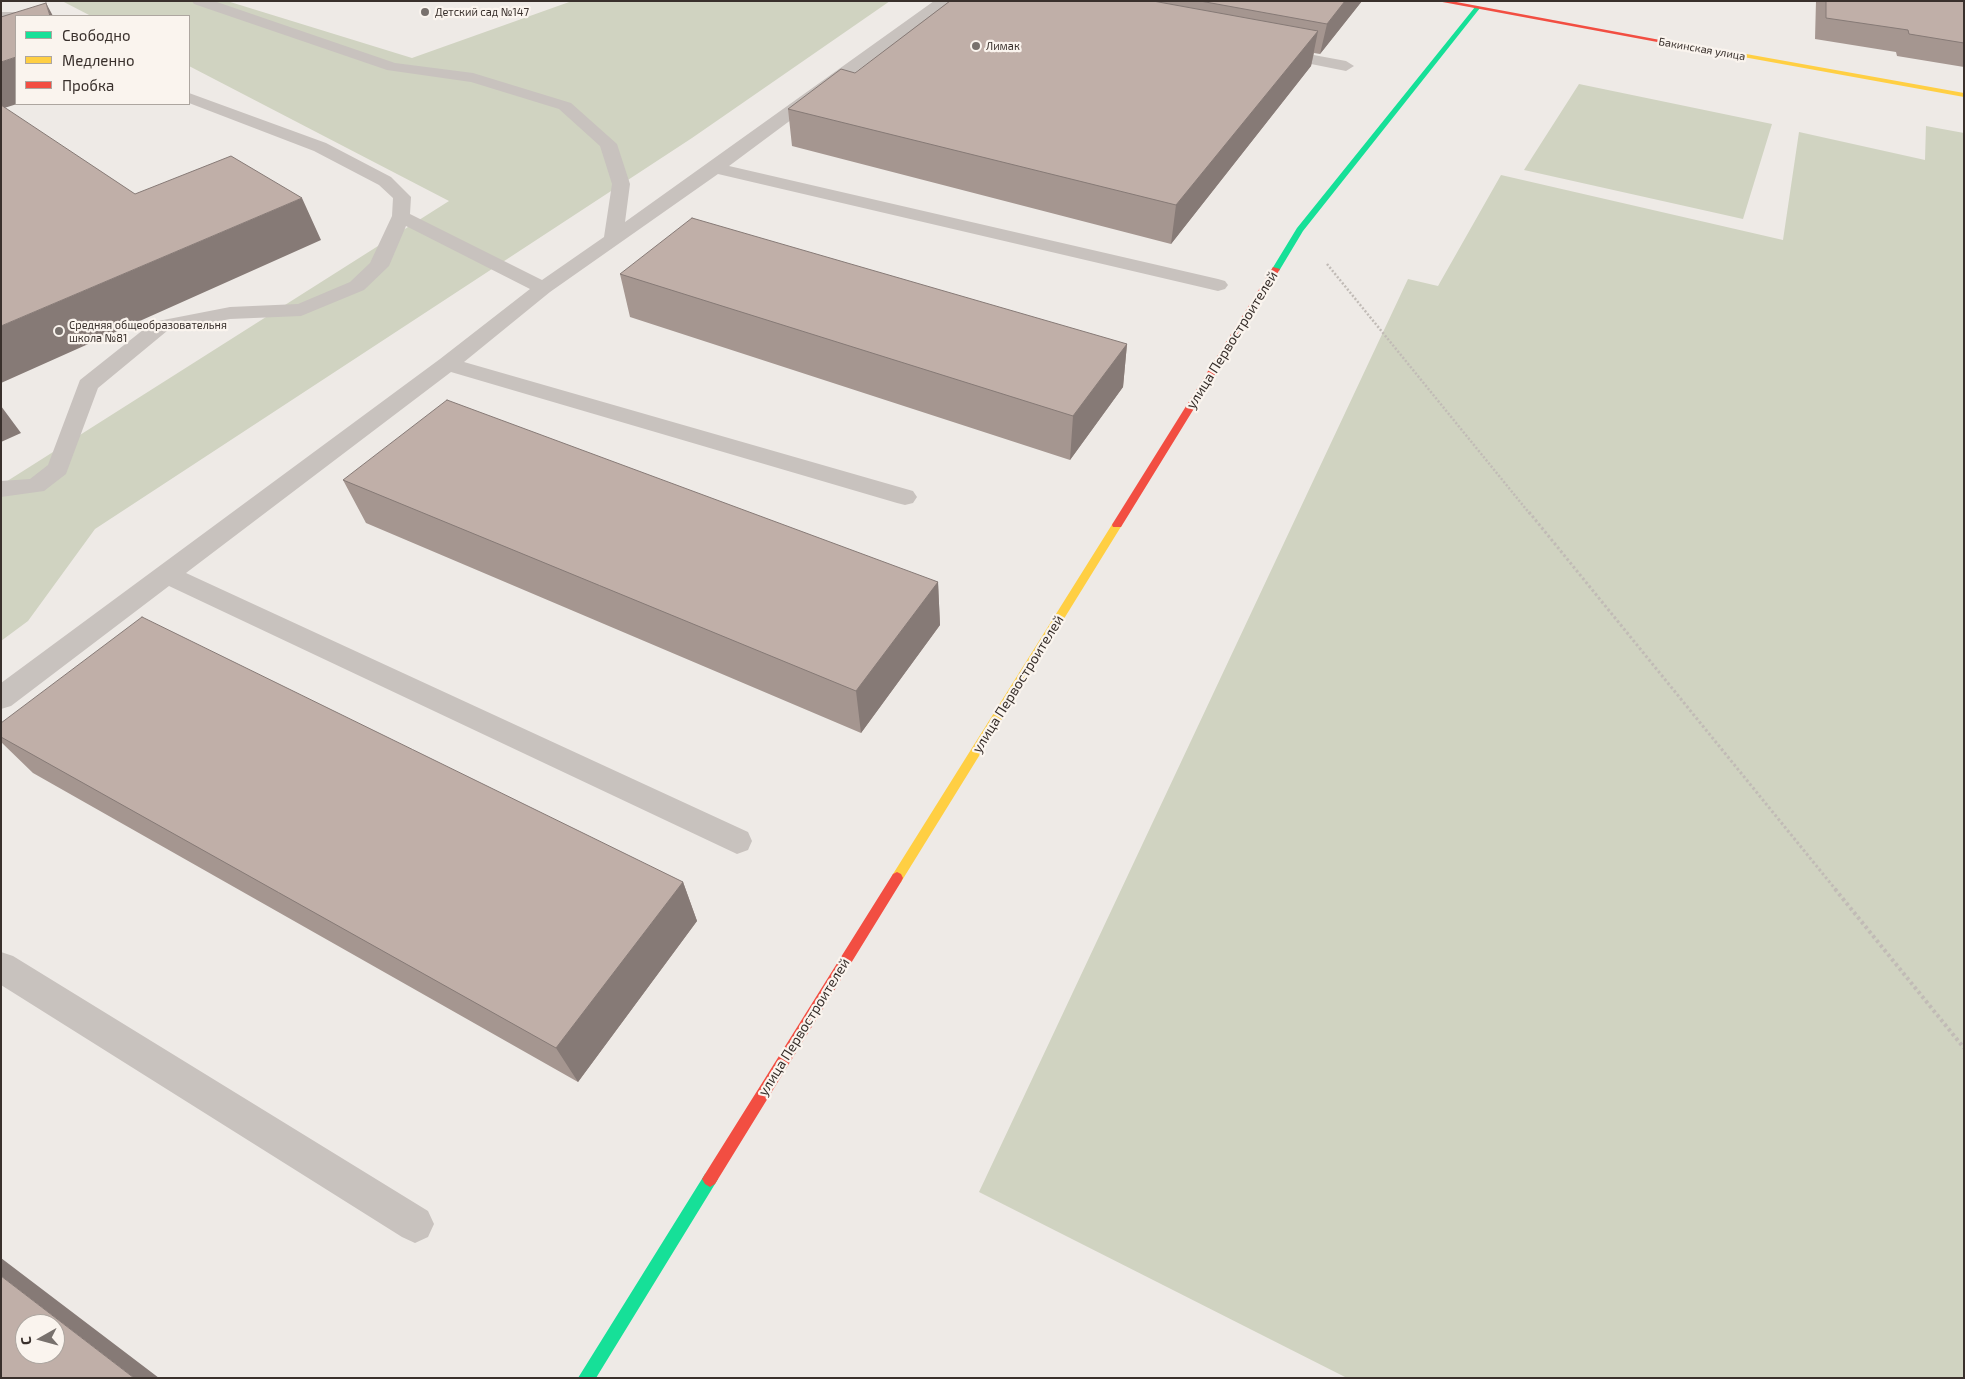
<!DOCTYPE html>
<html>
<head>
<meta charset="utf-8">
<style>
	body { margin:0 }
	#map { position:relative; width:1965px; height:1379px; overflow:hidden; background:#eeeae6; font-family:"Exo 2",sans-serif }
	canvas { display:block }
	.frame { position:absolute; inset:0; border:2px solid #39302c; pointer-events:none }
	.legend { position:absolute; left:15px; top:15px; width:175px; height:90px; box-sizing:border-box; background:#faf4ee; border:1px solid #ada6a0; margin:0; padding:6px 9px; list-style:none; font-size:15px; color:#39302c }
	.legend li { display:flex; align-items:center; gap:10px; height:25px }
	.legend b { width:25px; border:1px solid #ada6a0 }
	.north { position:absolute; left:15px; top:1314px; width:50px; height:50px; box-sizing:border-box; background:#faf4ee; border:1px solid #ada6a0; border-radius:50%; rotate:263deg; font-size:14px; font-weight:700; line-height:20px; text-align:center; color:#39302c }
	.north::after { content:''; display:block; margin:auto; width:18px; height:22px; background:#78716d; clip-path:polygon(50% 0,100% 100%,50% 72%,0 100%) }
</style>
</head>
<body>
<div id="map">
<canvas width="1965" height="1379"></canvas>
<div class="frame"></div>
<ul class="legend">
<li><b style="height:6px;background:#16e098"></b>Свободно</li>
<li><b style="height:6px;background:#ffcf43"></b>Медленно</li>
<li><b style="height:6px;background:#f24e42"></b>Пробка</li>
</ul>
<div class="north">С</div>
</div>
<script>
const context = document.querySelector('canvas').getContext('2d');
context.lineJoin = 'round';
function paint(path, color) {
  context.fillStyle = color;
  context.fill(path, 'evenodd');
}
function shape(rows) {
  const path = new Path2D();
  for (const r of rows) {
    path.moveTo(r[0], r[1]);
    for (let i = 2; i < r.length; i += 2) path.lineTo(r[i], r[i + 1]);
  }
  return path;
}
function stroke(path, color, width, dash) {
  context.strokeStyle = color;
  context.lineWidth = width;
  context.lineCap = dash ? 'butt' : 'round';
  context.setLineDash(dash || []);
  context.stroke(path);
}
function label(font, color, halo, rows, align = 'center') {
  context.font = font + ' "Exo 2",sans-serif';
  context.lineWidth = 4.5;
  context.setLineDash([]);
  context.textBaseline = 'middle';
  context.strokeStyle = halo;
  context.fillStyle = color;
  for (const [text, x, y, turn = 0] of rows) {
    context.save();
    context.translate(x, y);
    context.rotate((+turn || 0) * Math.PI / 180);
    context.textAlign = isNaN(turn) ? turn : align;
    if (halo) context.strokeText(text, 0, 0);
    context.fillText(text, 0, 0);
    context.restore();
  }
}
const green = shape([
	[62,1,227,1,412,58,572,1,890,1,692,138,95,529,28,621,1,641,1,485,449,201,189,66,189,16,91,16],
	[1579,84,1772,124,1743,219,1524,170],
	[1926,126,1964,133,1964,1378,1347,1378,979,1192,1408,279,1438,286,1501,175,1783,240,1799,132,1925,160]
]);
const pathFar2 = shape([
	[1327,264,1530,514]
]);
const pathFar1 = shape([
	[1529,512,1836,890]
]);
const path = shape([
	[1835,889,1964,1048]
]);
const lane = shape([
	[192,1,214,1,395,63,473,73,571,103,617,144,630,184,625,222,934,1,951,1,729,166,1218,279,1225,281,1228,285,1225,289,1218,291,718,174,550,292,464,362,913,491,917,497,913,503,905,505,897,503,451,372,186,573,748,832,752,841,748,850,737,854,169,586,11,706,1,709,1,683,440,359,530,289,406,226,389,266,364,290,301,316,230,319,167,331,98,388,66,474,44,491,1,497,1,481,30,479,48,465,80,380,153,322,230,307,298,304,350,282,370,263,392,216,393,198,379,185,314,151,189,103,189,93,326,143,391,177,411,197,410,214,542,280,604,237,612,184,600,146,559,109,471,82,387,70,194,4,192,1],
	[1,12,16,12,23,16,16,16,16,20,1,20,1,12],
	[1276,48,1346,61,1354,66,1346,71,1271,56,1268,53,1276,48],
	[1,952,13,956,428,1211,434,1224,428,1237,415,1243,402,1237,1,985,1,952]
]);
const fast = shape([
	[1475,7,1480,8,1303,231,1279,271,1273,271,1272,269,1297,228,1475,7],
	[710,1171,715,1174,718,1179,715,1184,596,1378,578,1378,705,1174,710,1171]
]);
const slow = shape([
	[1668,40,1964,93,1964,97,1666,43,1665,42,1668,40],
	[1117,522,1122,525,901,882,897,884,893,882,891,878,893,874,1113,523,1117,522]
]);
const jam = shape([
	[1437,1,1451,1,1671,42,1668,44,1437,1],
	[1273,267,1280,269,1121,527,1113,527,1112,525,1113,523,1273,267],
	[897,872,901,874,903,878,901,882,715,1184,710,1187,705,1184,702,1179,705,1174,893,874,897,872]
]);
const wall = shape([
	[950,1,1362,1,1320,54,1314,53,1311,66,1171,244,792,146,788,109,855,73],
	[1816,1,1964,1,1964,67,1897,56,1896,52,1815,39],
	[620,274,1127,344,1123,387,1070,460,630,317],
	[343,480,938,582,940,625,861,733,366,523],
	[1,723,683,882,697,921,578,1082,33,773,1,742]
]);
const shadedWall = shape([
	[1345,1,1362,1,1320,54,1327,24],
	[46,3,53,16,50,16],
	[1318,31,1311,66,1171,244,1176,205],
	[16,57,16,104,17,104,1,109,1,62],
	[302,198,321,240,1,383,1,326],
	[1127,344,1123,387,1070,460,1073,416],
	[1,406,21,433,1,442],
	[938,582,940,625,861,733,856,691],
	[683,882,697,921,578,1082,556,1048],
	[1,1258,159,1378,134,1378,1,1276]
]);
const building = shape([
	[950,1,1153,1,1318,31,1176,205,788,109,841,69,855,73,950,1],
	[1200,1,1345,1,1327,24,1200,1],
	[1826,1,1964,1,1964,43,1909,34,1908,30,1826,18,1826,1],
	[46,3,50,16,16,16,16,57,1,62,1,17,46,3],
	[1,105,135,194,231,156,302,198,1,326,1,105],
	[692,218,1127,344,1073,416,620,274,692,218],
	[447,400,938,582,856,691,343,480,447,400],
	[142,617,683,882,556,1048,1,737,1,723,142,617],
	[1,1276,134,1378,1,1378,1,1276],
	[25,1324,55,1324,55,1354,25,1354,25,1324]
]);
const markers = [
	[425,12,5,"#78716d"],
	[976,46,5,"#78716d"],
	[59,331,5,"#78716d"]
];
const farPoinames = [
	["Детский сад №147",435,12],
	["Лимак",986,46],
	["Средняя общеобразовательня",69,325],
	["школа №81",69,338]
];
const farStreetnames = [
	["Бакинская улица",1702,49,10]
];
const streetNames = [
	["улица Первостроителей",1232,340,-58],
	["улица Первостроителей",1018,684,-58],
	["улица Первостроителей",804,1027,-58]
];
paint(green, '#d0d3c1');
stroke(pathFar2, '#c1bbb6', 2.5, [2, 2]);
stroke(pathFar1, '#c1bbb6', 3, [2.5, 2.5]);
stroke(path, '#c1bbb6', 4, [3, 3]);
paint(lane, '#c8c2be');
paint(fast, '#16e098');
paint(slow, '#ffcf43');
paint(jam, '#f24e42');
paint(wall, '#a59690');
paint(shadedWall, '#867a76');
paint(building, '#c0afa8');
stroke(building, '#867a76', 1);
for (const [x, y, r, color] of markers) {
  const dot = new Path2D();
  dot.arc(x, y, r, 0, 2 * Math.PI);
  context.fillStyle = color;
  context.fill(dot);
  stroke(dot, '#faf4ee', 2);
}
label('11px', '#39302c', '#faf4ee', farPoinames, 'left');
label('11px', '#39302c', '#faf4ee', farStreetnames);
label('14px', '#39302c', '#faf4ee', streetNames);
</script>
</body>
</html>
